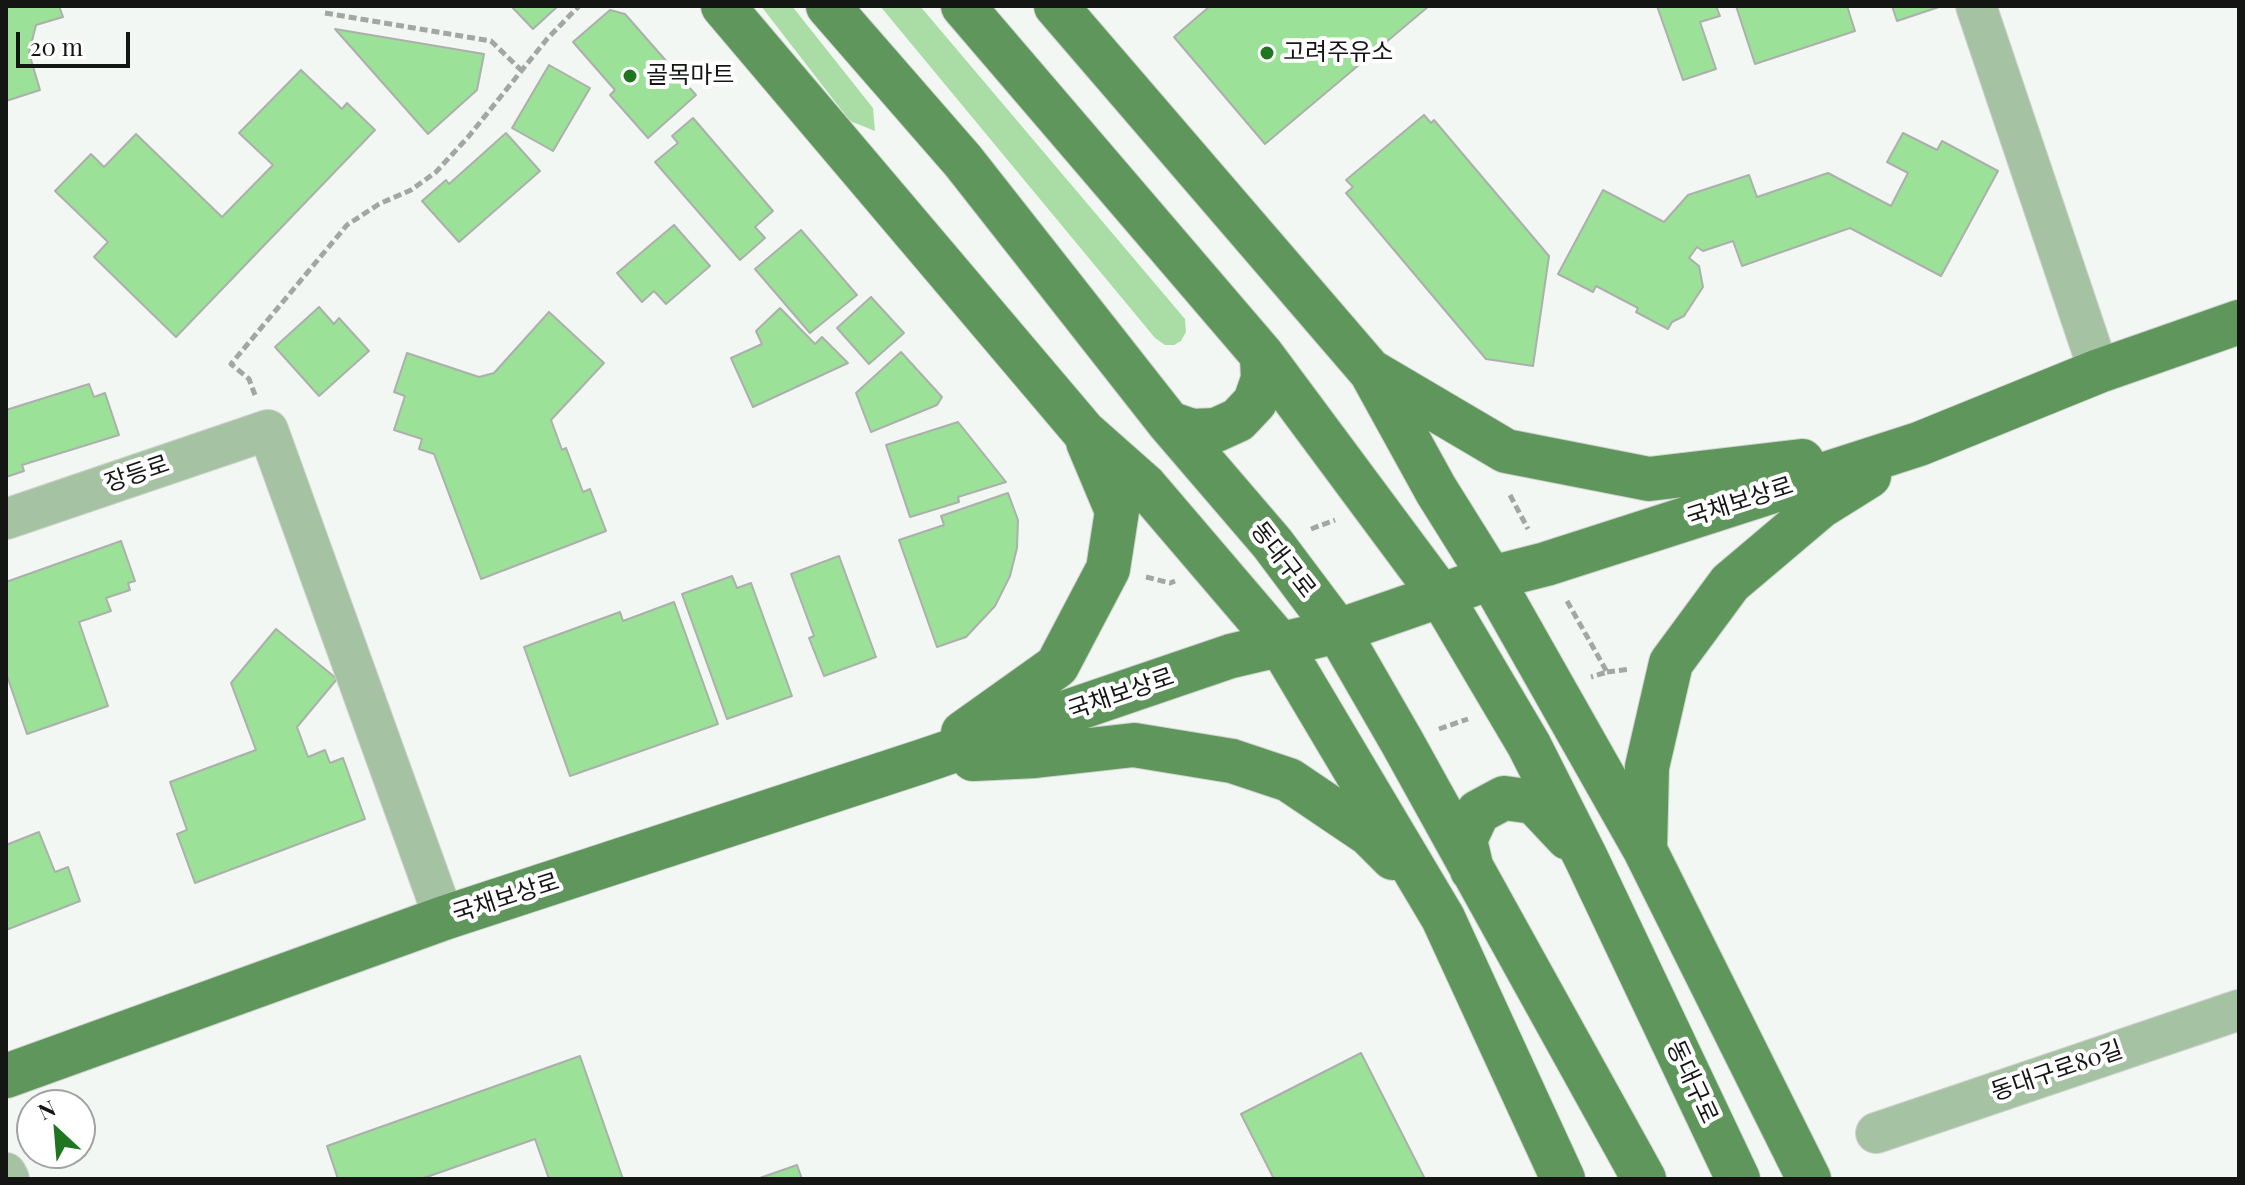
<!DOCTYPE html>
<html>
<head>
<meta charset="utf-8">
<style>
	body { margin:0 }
	#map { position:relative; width:2245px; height:1185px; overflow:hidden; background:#f3f7f3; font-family:"Playfair Display",serif }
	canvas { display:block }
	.frame { position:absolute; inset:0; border:8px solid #141614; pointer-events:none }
	.north { position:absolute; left:16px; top:1089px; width:80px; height:80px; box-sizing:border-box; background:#fff; border:2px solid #a1a2a1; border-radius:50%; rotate:334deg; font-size:22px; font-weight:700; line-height:32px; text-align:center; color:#141614 }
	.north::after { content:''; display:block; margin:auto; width:28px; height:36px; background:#1f7520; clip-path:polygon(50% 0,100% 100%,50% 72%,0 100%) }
	.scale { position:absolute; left:16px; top:32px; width:114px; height:36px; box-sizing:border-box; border:4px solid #141614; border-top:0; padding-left:10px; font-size:24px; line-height:28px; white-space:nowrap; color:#141614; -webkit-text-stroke:6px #fff; paint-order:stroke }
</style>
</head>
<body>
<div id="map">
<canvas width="2245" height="1185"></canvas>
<div class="frame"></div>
<div class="north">N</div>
<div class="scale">20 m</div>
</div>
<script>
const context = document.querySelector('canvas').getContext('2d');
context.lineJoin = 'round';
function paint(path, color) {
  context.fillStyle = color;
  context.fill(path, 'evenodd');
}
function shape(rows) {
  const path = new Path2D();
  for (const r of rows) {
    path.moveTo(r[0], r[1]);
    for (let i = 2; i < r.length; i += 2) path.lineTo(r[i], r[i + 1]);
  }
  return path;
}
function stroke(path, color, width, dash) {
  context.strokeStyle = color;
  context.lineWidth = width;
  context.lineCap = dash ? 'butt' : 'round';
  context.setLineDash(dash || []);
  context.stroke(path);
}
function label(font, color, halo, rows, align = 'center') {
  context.font = font + ' "Playfair Display","Noto Sans KR",serif';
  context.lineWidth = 8;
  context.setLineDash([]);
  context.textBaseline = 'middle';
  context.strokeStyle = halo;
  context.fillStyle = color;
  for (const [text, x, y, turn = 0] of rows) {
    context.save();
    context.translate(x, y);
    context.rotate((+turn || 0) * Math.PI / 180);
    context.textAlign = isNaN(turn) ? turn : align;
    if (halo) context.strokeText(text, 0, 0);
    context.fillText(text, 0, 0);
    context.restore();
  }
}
const green = shape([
	[761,6,792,6,873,108,875,131,850,121],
	[880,6,920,6,1185,319,1186,332,1181,341,1174,345,1165,345,1155,338]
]);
const building = shape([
	[6,6,59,6,63,17,36,25,29,53,40,90,6,101,6,6],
	[511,6,558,6,533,29,511,6],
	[1210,6,1429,6,1265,144,1174,37,1210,6],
	[1657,6,1716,6,1720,16,1700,22,1716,69,1683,80,1657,6],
	[1736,6,1847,6,1855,31,1755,64,1736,6],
	[1892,6,1942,6,1897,21,1892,6],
	[610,10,625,14,696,95,648,138,610,95,615,90,573,42,610,10],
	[335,29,484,54,477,90,428,134,335,29],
	[549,65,590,88,553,151,512,128,549,65],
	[301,70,342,109,347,103,375,130,176,337,94,257,108,242,55,191,91,154,104,167,136,134,222,217,273,165,239,133,301,70],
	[1424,115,1431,123,1434,120,1549,256,1533,366,1486,359,1346,193,1353,187,1346,180,1424,115],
	[693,118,773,211,755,227,765,238,740,260,655,162,678,143,672,136,693,118],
	[506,133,540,171,459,242,422,201,446,180,449,184,506,133],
	[1903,133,1937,150,1942,141,1998,171,1941,276,1850,228,1742,266,1733,241,1703,251,1697,247,1689,258,1699,266,1703,287,1684,316,1672,322,1668,329,1636,312,1638,308,1596,286,1593,292,1558,274,1603,190,1664,222,1688,195,1749,175,1757,197,1828,173,1891,206,1908,173,1887,162,1903,133],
	[674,225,710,266,666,304,654,291,642,302,617,273,674,225],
	[801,230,857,295,810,333,755,269,801,230],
	[871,297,904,333,869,364,837,328,871,297],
	[319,307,334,324,339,318,369,351,319,396,275,347,319,307],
	[780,308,815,344,822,337,848,363,753,407,731,358,762,344,756,331,780,308],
	[549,312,604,363,551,420,562,450,566,448,583,492,590,489,606,531,481,579,434,454,419,449,422,439,394,430,405,396,394,392,407,353,479,377,494,373,549,312],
	[901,352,942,397,937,405,871,432,856,393,901,352],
	[89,384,94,397,105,393,119,435,22,465,24,471,6,477,6,410,89,384],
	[958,422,1006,482,958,497,959,502,910,517,886,445,958,422],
	[1008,493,1018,520,1017,548,1010,576,995,606,966,637,937,647,899,540,944,525,941,516,1008,493],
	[121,541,135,581,128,583,130,590,106,598,111,611,79,622,108,706,27,734,6,673,6,582,121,541],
	[839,556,876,657,824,676,809,638,814,636,791,574,839,556],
	[732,576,737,588,751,583,792,696,727,719,682,594,732,576],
	[674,602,718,724,570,776,524,647,620,612,623,621,674,602],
	[276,629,337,679,297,727,308,757,325,750,330,763,343,758,365,819,195,883,177,834,187,830,170,782,256,750,231,683,276,629],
	[39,832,55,872,68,867,80,901,6,930,6,845,39,832],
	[1361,1053,1425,1179,1274,1179,1241,1114,1361,1053],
	[580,1056,623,1179,549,1179,535,1139,421,1179,338,1179,327,1146,580,1056],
	[797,1165,802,1179,757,1179,797,1165]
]);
const path = shape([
	[325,13,491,41,521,70],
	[255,395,249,379,231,364,347,225,379,204,411,190,436,172,469,136,547,39,579,6],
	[1510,495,1528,529],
	[1311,529,1335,520],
	[1146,577,1170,583,1175,581],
	[1567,601,1607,672,1591,677],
	[1607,672,1630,669],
	[1439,729,1468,719]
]);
const minor = shape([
	[1976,6,2099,371],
	[6,519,268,430,444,918],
	[1876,1133,2239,1010],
	[6,1173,9,1179]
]);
const major = shape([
	[723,6,1084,432,1145,486,1280,644,1443,918,1563,1179],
	[828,6,963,161,1169,423,1272,543,1338,631,1402,742,1644,1179],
	[963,6,1262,355,1441,596,1529,745,1586,858,1738,1179],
	[1056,6,1371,372,1436,490,1491,578,1645,850,1809,1179],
	[1372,372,1506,451,1649,479,1802,461],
	[1169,423,1192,431,1216,430,1238,420,1255,402,1263,379,1262,355],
	[963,733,1057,666,1108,569,1117,511,1088,442],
	[973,759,1035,756,1134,745,1232,761,1289,780,1369,834,1393,858],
	[1645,850,1647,767,1671,663,1730,583,1821,506,1869,476],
	[1472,870,1465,840,1478,812,1504,798,1534,802,1568,838],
	[6,1076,444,918,923,761,1231,656,1338,631,1491,578,1546,564,1919,444,2099,371,2239,322]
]);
const markers = [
	[1267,53,8,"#1f7520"],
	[630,76,8,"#1f7520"]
];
const poiNames = [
	["고려주유소",1283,53],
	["골목마트",646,76]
];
const streetNames = [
	["장등로",137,474,-19],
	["국채보상로",1740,502,-18],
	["동대구로",1283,560,52],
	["국채보상로",1121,694,-19],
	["국채보상로",506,898,-18],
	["동대구로80길",2057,1071,-19],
	["동대구로",1692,1082,65]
];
paint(green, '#aadda6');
paint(building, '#9be197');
stroke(building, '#acb0ac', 2);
stroke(minor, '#cfd3cf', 42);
stroke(major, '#cfd3cf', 46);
stroke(path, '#a3a6a3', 5, [8, 4]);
stroke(minor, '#a5c3a3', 40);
stroke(major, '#5e965c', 44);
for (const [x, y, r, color] of markers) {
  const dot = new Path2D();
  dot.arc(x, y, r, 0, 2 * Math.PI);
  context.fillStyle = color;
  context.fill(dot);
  stroke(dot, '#fff', 3);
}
label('24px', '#141614', '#fff', poiNames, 'left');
label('24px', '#141614', '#fff', streetNames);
</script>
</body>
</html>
